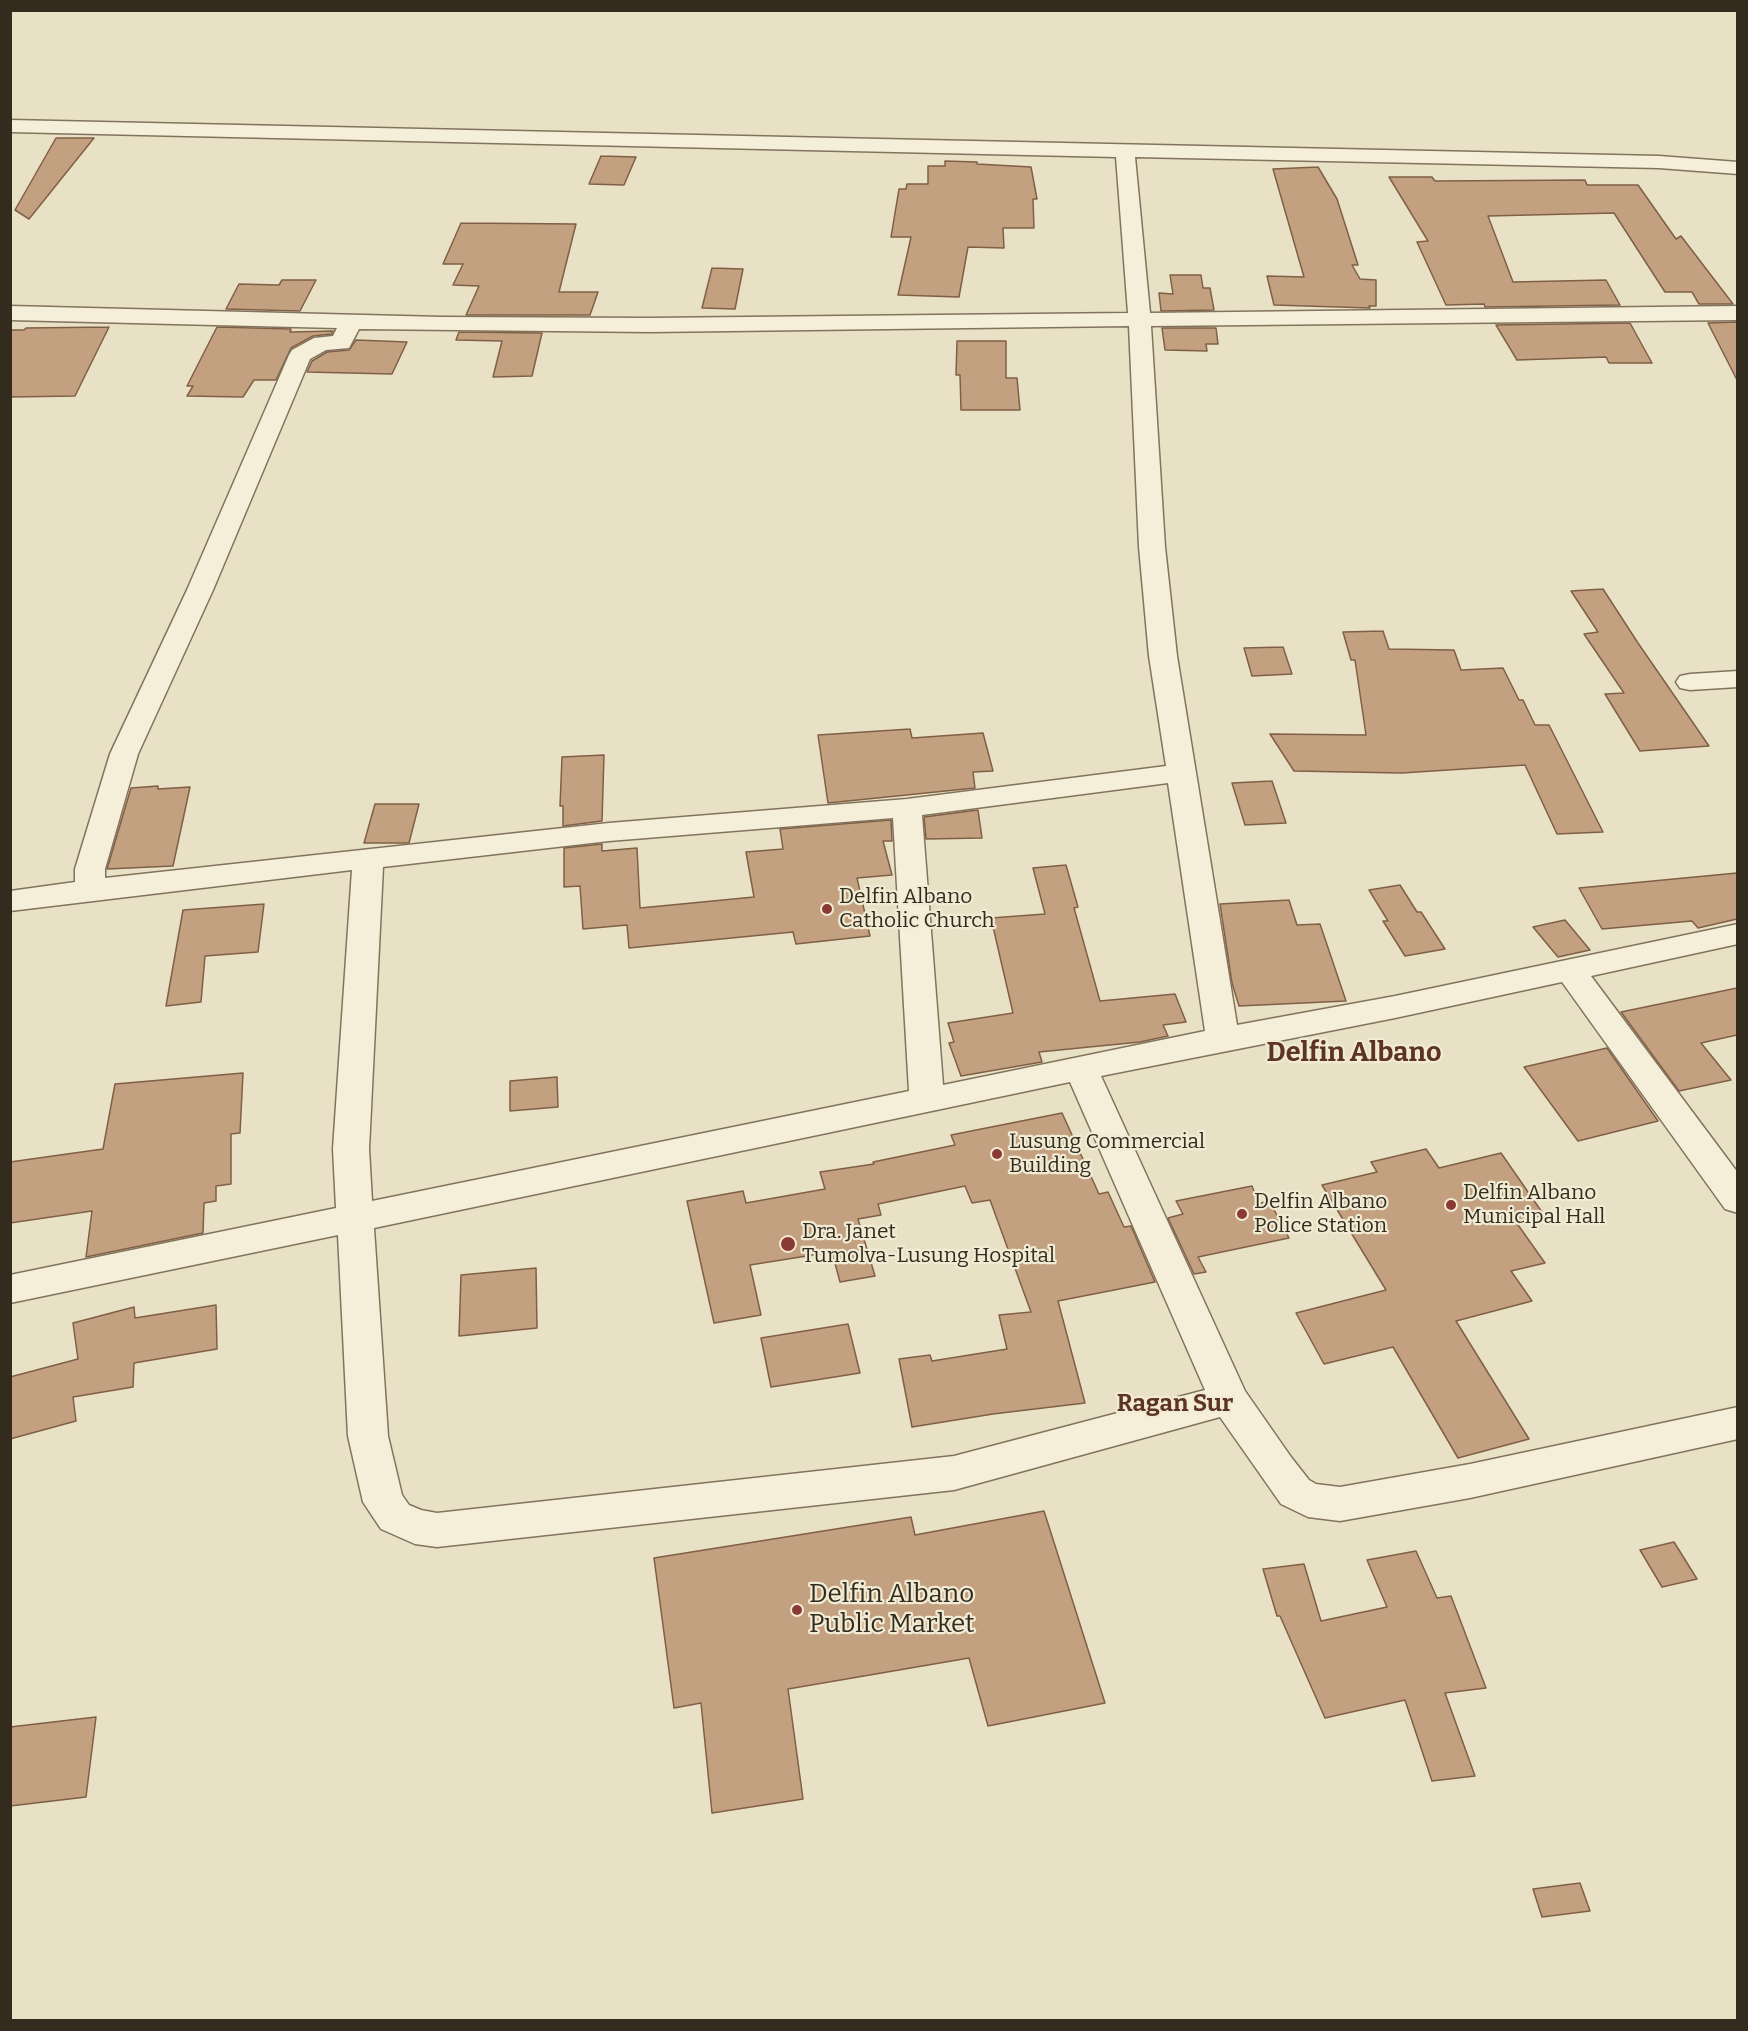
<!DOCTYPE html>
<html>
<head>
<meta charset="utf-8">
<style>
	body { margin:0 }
	#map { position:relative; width:1748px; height:2031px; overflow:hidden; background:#e9e1c5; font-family:Bitter,serif }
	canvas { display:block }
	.frame { position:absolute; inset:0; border:12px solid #342b1f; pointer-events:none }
</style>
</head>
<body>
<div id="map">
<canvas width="1748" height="2031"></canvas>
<div class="frame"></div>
</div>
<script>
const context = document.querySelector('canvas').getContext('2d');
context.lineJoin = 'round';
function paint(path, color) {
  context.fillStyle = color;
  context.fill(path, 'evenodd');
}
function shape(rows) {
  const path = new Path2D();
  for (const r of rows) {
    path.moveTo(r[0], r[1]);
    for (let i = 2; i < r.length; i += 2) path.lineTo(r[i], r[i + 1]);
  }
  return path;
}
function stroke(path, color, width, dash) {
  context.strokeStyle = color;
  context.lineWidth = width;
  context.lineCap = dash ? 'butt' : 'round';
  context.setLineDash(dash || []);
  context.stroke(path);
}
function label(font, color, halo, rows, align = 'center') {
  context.font = font + ' Bitter,serif';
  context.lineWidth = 4.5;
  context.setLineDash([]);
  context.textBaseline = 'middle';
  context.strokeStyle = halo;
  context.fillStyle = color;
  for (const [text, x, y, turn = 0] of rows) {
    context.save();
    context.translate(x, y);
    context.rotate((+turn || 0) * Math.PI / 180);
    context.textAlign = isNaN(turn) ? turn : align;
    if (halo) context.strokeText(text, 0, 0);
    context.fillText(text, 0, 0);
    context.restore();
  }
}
const building = shape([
	[56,138,94,138,29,219,15,210,56,138],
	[601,156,636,157,624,185,589,184,601,156],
	[945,161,977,162,977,164,1031,167,1037,199,1033,199,1034,228,1003,228,1004,248,968,247,959,297,898,295,911,237,891,237,899,189,906,189,907,184,928,184,928,166,945,166,945,161],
	[1318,167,1337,199,1358,265,1352,265,1360,279,1376,280,1376,306,1369,306,1370,308,1274,305,1267,276,1304,277,1273,169,1318,167],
	[1389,177,1432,177,1435,181,1585,180,1587,185,1638,185,1676,239,1681,236,1733,304,1699,304,1692,292,1665,292,1614,213,1488,216,1513,282,1606,280,1620,305,1485,307,1484,304,1446,305,1417,242,1428,241,1389,177],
	[461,223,576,224,559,292,598,292,590,315,466,315,479,286,453,285,463,264,443,264,461,223],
	[712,268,743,269,735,309,702,308,712,268],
	[1170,275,1201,275,1203,288,1210,288,1214,310,1161,311,1159,293,1173,294,1170,275],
	[282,280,316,280,300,311,226,309,239,284,279,285,282,280],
	[1737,322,1737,380,1708,323,1737,322],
	[1630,323,1652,363,1609,363,1606,357,1517,360,1496,325,1630,323],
	[109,327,75,396,10,397,10,330,24,330,26,328,109,327],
	[217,327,291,329,290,332,333,331,332,334,313,336,291,348,276,380,254,380,243,397,187,396,193,386,187,386,217,327],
	[1162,328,1216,328,1218,344,1206,344,1207,351,1165,350,1162,328],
	[459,332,542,333,532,376,493,377,502,341,456,340,459,332],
	[356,340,407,342,392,374,307,372,312,361,327,352,349,350,356,340],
	[957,341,1006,341,1006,378,1017,378,1020,410,961,410,960,375,956,375,957,341],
	[1603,589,1638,643,1709,746,1640,751,1605,694,1624,693,1584,634,1598,632,1571,591,1603,589],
	[1383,631,1389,649,1454,650,1461,670,1503,668,1519,700,1523,700,1535,725,1549,725,1603,832,1557,834,1525,765,1402,773,1294,771,1270,734,1366,735,1355,660,1351,660,1343,632,1383,631],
	[1283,647,1292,674,1252,676,1244,648,1283,647],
	[910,729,912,738,983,733,993,771,973,772,975,788,828,803,818,735,910,729],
	[604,755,602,821,563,826,563,806,560,806,562,757,604,755],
	[1272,781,1286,823,1245,825,1232,783,1272,781],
	[158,786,158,789,190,787,173,866,107,869,131,788,158,786],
	[375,804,419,804,409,843,364,843,375,804],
	[978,810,982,838,926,839,924,817,978,810],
	[891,820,892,841,883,841,892,875,857,878,870,936,796,944,793,932,629,948,627,925,583,929,580,886,564,887,564,848,602,844,602,851,637,848,640,908,754,897,746,852,783,849,780,829,891,820],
	[1066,865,1078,907,1074,908,1100,1001,1175,994,1186,1022,1163,1025,1168,1036,1140,1042,1039,1052,1042,1062,961,1076,949,1043,954,1042,948,1023,1013,1013,991,918,1045,914,1033,868,1066,865],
	[1737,873,1737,919,1698,928,1692,921,1602,929,1579,888,1737,873],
	[1400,885,1417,912,1421,912,1445,949,1405,956,1383,921,1388,921,1369,890,1400,885],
	[1289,900,1297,925,1320,924,1346,1001,1239,1006,1232,983,1220,904,1289,900],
	[264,904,258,952,205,956,201,1002,166,1006,183,910,264,904],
	[1565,920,1590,950,1558,957,1533,927,1565,920],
	[1737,988,1737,1035,1701,1043,1731,1080,1679,1091,1621,1012,1737,988],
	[1607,1048,1658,1121,1578,1141,1524,1067,1607,1048],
	[243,1073,240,1133,231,1134,231,1184,216,1186,216,1201,204,1203,203,1233,86,1257,92,1211,10,1223,10,1162,103,1149,115,1084,243,1073],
	[557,1077,558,1107,510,1111,510,1081,557,1077],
	[1062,1113,1099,1194,1108,1192,1124,1227,1131,1226,1155,1282,1058,1301,1085,1403,993,1414,912,1427,899,1359,930,1355,932,1361,1007,1349,999,1315,1031,1312,990,1200,972,1203,965,1186,878,1204,881,1215,858,1219,875,1276,840,1282,832,1252,750,1265,761,1315,714,1323,687,1201,743,1191,746,1203,825,1189,820,1172,874,1164,873,1162,955,1145,951,1135,1062,1113],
	[1426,1149,1439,1168,1501,1153,1544,1215,1516,1222,1545,1263,1511,1271,1532,1301,1456,1321,1529,1439,1458,1458,1393,1347,1324,1364,1296,1313,1386,1290,1322,1185,1377,1172,1371,1162,1426,1149],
	[1252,1186,1259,1204,1269,1200,1289,1238,1198,1257,1206,1272,1194,1274,1168,1218,1183,1214,1176,1201,1252,1186],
	[536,1268,537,1328,459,1336,461,1275,536,1268],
	[216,1305,217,1349,134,1363,133,1387,73,1397,76,1421,10,1439,10,1377,78,1359,73,1323,134,1307,135,1318,216,1305],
	[848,1324,860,1373,771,1387,761,1338,848,1324],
	[1044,1511,1105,1703,988,1726,969,1658,788,1689,803,1799,712,1813,701,1703,674,1708,654,1558,911,1517,915,1535,1044,1511],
	[1674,1542,1697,1579,1662,1587,1640,1550,1674,1542],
	[1416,1551,1437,1598,1451,1596,1486,1688,1445,1693,1475,1776,1432,1781,1405,1700,1325,1718,1280,1616,1277,1616,1263,1569,1304,1564,1321,1621,1387,1607,1367,1560,1416,1551],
	[96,1717,86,1797,10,1806,10,1727,96,1717],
	[1580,1883,1590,1911,1542,1917,1533,1889,1580,1883]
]);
const minor = shape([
	[10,120,1659,156,1738,162,1738,174,1659,168,1135,157,1150,313,1738,306,1738,320,1151,326,1165,547,1177,656,1237,1025,1395,996,1738,924,1738,944,1591,976,1738,1173,1738,1213,1725,1209,1562,982,1395,1018,1101,1076,1245,1391,1291,1457,1309,1480,1316,1484,1340,1487,1470,1464,1738,1407,1738,1439,1470,1498,1340,1521,1308,1517,1281,1504,1220,1417,954,1490,437,1547,415,1544,381,1529,363,1502,348,1436,338,1235,10,1303,10,1275,336,1208,333,1149,352,870,10,911,10,891,75,882,75,869,110,754,187,590,289,355,292,350,314,338,333,336,337,328,10,320,10,306,442,317,650,318,1128,313,1116,157,10,132,10,120],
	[1129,326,1139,547,1149,656,1166,766,907,799,609,823,105,878,105,869,138,754,213,590,310,359,326,350,349,348,359,329,650,332,1129,326],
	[1168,783,1205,1031,943,1085,922,815,1168,783],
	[893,818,909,1091,372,1201,369,1149,383,867,609,841,893,818],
	[1070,1082,1205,1390,954,1456,437,1513,421,1510,409,1505,402,1495,388,1436,374,1228,1070,1082],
	[1738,671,1738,687,1690,690,1680,688,1676,682,1680,676,1690,674,1738,671]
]);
const markers = [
	[827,909,6,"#8b3934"],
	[997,1154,6,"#8b3934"],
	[1451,1205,6,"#8b3934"],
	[1242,1214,6,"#8b3934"],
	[788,1244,8,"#8b3934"],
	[797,1610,6,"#8b3934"]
];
const poiNames = [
	["Delfin Albano",839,897],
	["Catholic Church",839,921],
	["Lusung Commercial",1009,1142],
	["Building",1009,1166],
	["Delfin Albano",1463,1193],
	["Municipal Hall",1463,1217],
	["Delfin Albano",1254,1202],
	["Police Station",1254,1226],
	["Dra. Janet",802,1232],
	["Tumolva-Lusung Hospital",802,1256]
];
const quarterNames = [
	["Ragan Sur",1175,1404]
];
const nearPoinames = [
	["Delfin Albano",809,1595],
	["Public Market",809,1625]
];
const districtNames = [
	["Delfin Albano",1354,1053]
];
paint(building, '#c3a07f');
stroke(building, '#7f6046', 1.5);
stroke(minor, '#82735d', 3);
paint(minor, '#f5eed8');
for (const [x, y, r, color] of markers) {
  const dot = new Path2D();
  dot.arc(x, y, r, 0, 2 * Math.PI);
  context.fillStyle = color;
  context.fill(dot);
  stroke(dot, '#f1ebd4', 2);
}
label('21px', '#342b1f', '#f1ebd4', poiNames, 'left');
label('bold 24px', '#5c3324', '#f1ebd4', quarterNames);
label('26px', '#342b1f', '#f1ebd4', nearPoinames, 'left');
label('bold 27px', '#5c3324', '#f1ebd4', districtNames);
</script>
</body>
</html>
